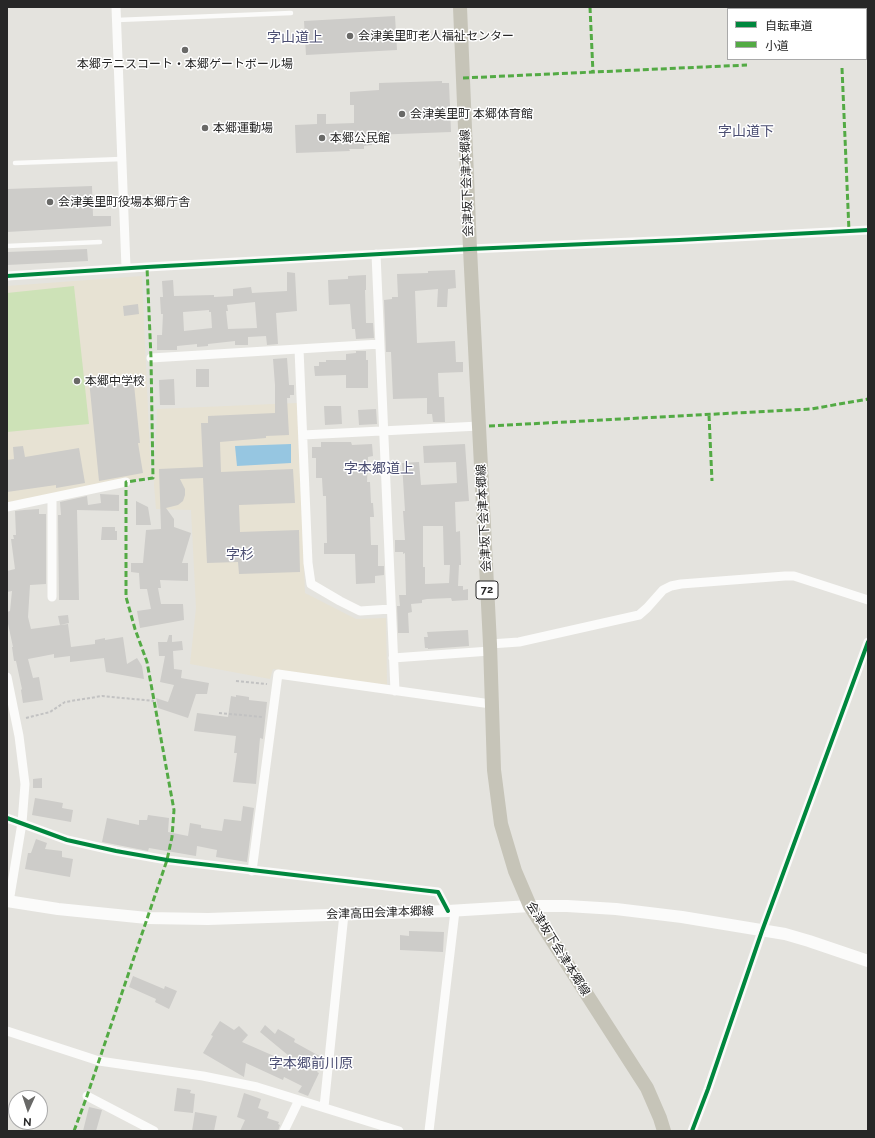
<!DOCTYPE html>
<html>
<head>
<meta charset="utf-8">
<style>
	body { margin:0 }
	#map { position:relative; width:875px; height:1138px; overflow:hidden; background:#e4e3de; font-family:Raleway,"Noto Sans JP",sans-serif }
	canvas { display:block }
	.frame { position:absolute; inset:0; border:8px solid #272727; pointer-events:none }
	.legend { position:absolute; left:727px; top:8px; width:140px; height:52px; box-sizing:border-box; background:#fff; border:1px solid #a9a9a9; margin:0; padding:5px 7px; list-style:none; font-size:12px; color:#272727 }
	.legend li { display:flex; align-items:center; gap:8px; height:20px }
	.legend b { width:20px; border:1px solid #a9a9a9 }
	.north { position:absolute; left:8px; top:1090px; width:40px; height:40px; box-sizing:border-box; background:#fff; border:1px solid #a9a9a9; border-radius:50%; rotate:183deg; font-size:11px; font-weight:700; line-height:16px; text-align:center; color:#272727 }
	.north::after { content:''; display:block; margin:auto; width:14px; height:18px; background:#696967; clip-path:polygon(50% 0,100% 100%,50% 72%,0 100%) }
</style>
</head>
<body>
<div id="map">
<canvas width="875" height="1138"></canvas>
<div class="frame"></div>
<ul class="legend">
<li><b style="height:5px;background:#00873e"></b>自転車道</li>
<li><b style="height:5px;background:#53aa44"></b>小道</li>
</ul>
<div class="north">N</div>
</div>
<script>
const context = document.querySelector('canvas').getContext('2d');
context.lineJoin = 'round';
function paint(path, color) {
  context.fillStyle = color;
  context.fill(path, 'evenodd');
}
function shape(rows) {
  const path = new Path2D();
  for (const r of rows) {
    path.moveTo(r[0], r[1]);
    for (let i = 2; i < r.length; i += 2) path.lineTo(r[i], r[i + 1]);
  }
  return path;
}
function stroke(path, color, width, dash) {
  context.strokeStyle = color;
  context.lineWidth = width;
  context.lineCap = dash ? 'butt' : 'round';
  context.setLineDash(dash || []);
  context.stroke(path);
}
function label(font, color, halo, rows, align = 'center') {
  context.font = font + ' Raleway,"Noto Sans JP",sans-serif';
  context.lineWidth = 3;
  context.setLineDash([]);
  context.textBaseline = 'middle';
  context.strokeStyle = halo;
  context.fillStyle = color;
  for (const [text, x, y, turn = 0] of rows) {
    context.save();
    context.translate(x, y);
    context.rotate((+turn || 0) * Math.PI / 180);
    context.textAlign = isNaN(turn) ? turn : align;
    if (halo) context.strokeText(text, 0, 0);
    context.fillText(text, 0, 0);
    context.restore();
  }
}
const education = shape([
	[142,276,151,476,7,504,7,286],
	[297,403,305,593,356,619,386,618,387,685,328,678,273,669,270,679,190,664,196,608,191,510,156,509,154,485,157,409]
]);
const pitch = shape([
	[74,286,89,424,7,432,7,293]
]);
const water = shape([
	[291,444,291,463,237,466,235,446]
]);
const building = shape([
	[395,16,397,50,306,55,304,21],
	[442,81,442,83,449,83,451,132,372,135,372,145,364,146,364,149,349,149,350,151,296,153,295,125,317,124,317,114,326,114,326,124,354,123,354,105,350,105,350,92,379,90,379,83],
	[92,186,93,216,111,216,111,226,7,232,7,189],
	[87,249,88,261,7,265,7,252],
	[455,270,456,288,448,289,447,307,437,307,438,289,415,291,417,343,455,341,456,362,463,362,463,372,438,373,439,397,444,397,445,422,433,422,432,414,427,414,427,398,393,399,391,352,386,352,384,300,392,299,392,297,398,297,397,274,428,273,428,271],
	[287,272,295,273,297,311,276,313,278,344,267,345,266,336,248,337,248,345,235,345,235,341,208,344,208,346,197,347,197,344,177,346,177,350,157,350,157,335,162,335,163,314,161,314,160,297,163,297,162,281,173,280,174,296,214,295,214,297,233,296,233,289,251,287,252,293,287,291],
	[255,302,257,328,228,329,226,311,228,311,227,305],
	[209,310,209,312,211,312,212,328,184,331,183,312],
	[366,275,366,290,365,290,366,323,373,323,374,338,356,339,355,329,352,329,350,304,329,305,328,280,348,279,348,276],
	[138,304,139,314,124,316,123,306],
	[356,351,366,351,366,360,368,360,368,388,346,388,346,375,315,376,314,366,319,366,319,362,326,362,326,360,346,360,346,354,356,353],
	[287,358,289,385,294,385,294,395,290,395,290,398,287,398,289,435,266,436,266,438,220,442,221,472,293,469,295,503,239,505,240,532,299,530,300,572,239,574,238,562,207,563,203,478,180,479,185,489,185,495,183,501,178,505,166,508,174,519,174,527,191,533,182,563,188,563,188,581,160,580,161,588,158,588,161,604,183,604,184,620,140,628,137,611,151,609,147,589,140,589,139,573,131,572,131,563,143,563,146,530,161,529,159,469,203,467,201,423,208,423,208,416,275,413,275,385,273,359],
	[196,369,209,369,209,387,196,387],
	[133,375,140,443,138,443,143,473,99,481,89,380],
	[174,379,175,405,160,405,159,380],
	[324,406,341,406,342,424,325,425],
	[376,409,377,424,359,425,358,410],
	[321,442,351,442,352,445,372,444,373,456,368,457,367,482,370,482,371,503,373,503,374,517,370,517,371,545,378,545,378,566,384,566,384,575,375,576,375,583,356,584,355,554,324,554,324,543,327,543,326,496,323,496,322,478,316,478,316,458,312,458,312,447,321,447],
	[465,444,469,501,455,502,456,532,460,531,461,565,459,565,458,586,463,586,463,590,468,589,468,600,452,601,451,598,427,599,422,600,422,603,411,604,412,612,408,613,409,633,398,633,397,606,400,606,399,595,406,595,405,553,403,554,403,552,395,552,395,540,405,540,403,511,405,511,402,463,419,462,421,485,457,483,456,462,424,463,423,446],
	[423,526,443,526,444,565,450,565,449,583,425,584,425,567,423,567],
	[23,446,25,457,79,448,85,483,56,488,56,485,7,492,7,460,14,459,13,447],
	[100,494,119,495,119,511,77,510,79,600,59,600,58,515,61,515,60,502,87,496,88,505,101,503],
	[136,501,148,507,151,525,136,525],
	[39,509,39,514,46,514,46,584,30,585,28,617,31,629,68,624,71,647,95,644,95,640,105,638,105,640,123,637,127,664,137,658,142,666,144,679,106,672,104,658,70,662,70,656,54,658,54,654,28,659,33,678,39,677,43,700,23,703,21,690,22,689,16,661,14,661,12,647,13,647,7,619,7,612,10,611,12,591,7,592,7,571,15,569,11,539,14,539,13,535,16,535,15,511,24,510],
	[102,527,115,527,115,531,117,531,117,540,101,540],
	[68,615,69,623,60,625,58,616],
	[468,630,469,646,428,649,428,648,425,648,424,637,428,637,427,632],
	[169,635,172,635,172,642,182,641,183,650,173,651,174,669,182,670,181,678,209,683,207,694,196,694,188,718,158,708,156,698,168,702,174,685,160,682,165,656,159,656,158,642,167,642],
	[236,695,249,697,249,700,267,702,263,739,260,738,256,784,233,782,237,753,234,753,236,736,194,731,197,713,228,717,231,696,236,697],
	[42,778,42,788,33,788,33,779],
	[35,798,63,803,62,808,73,810,71,822,32,815],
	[243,806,254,808,247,862,216,857,217,850,197,846,196,856,149,848,148,851,102,842,107,818,139,825,139,820,147,820,148,815,169,818,168,832,188,836,190,823,201,825,201,828,222,831,224,819,241,821],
	[36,839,47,843,45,849,62,851,62,857,73,859,70,877,25,869,28,853,31,853],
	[409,931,444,932,443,952,400,950,400,935,409,936],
	[133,976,164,989,165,986,177,991,169,1009,155,1002,156,999,129,987],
	[220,1021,234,1030,239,1026,248,1035,242,1042,306,1070,260,1032,265,1025,275,1034,278,1029,295,1039,294,1042,323,1058,323,1063,317,1072,319,1073,308,1096,298,1092,302,1086,284,1077,283,1080,246,1063,244,1077,203,1053,213,1036,211,1035],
	[177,1088,191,1090,190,1093,195,1094,193,1113,174,1111],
	[244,1093,261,1099,258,1108,269,1112,267,1118,279,1122,278,1124,280,1125,278,1131,240,1131,245,1120,237,1117],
	[89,1107,102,1110,96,1131,83,1131],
	[195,1112,217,1116,214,1131,192,1131]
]);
const path = shape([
	[236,681,267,684],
	[219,713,263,717],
	[26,718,50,712,65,702,102,696,154,701]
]);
const lane = shape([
	[117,20,291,13],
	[15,163,122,159],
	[7,246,100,242]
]);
const street = shape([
	[116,7,126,268],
	[376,254,395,691],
	[7,276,147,267,470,249,679,240,868,230],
	[299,349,308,563,311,584,340,601,360,611,391,609],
	[151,358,380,344],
	[303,435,479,426],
	[7,507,126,482],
	[52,597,52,498],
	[490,644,519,642,639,615,647,608,663,590,671,586,681,584,785,576,794,576,868,600],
	[393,658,490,651],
	[7,677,19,736,25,784,22,823,9,902],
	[7,818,67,840,116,851,167,860,438,892,448,911],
	[252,871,278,674,491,704],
	[7,1031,99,1061,203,1076,257,1087,399,1131],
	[87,1096,154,1131],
	[324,1107,344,914],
	[284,1131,299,1100],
	[429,1131,455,911],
	[692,1131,708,1089,762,931,868,642]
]);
const secondary = shape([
	[7,901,58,909,147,918,208,919,448,911,530,906,567,906,616,909,682,917,785,934,809,941,868,961]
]);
const primary = shape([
	[460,7,470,249,490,644,494,770,501,824,515,871,530,906,647,1088,660,1118,664,1131]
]);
const quiet = shape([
	[590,7,593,73],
	[842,68,849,231],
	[463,78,747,65],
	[709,415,712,481],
	[489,426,811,409,868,399],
	[74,1131,87,1096,167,860,172,837,174,810,147,662,135,629,126,597,126,482,153,478,151,358,147,267]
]);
const cycleway = shape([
	[7,276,147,267,470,249,679,240,868,230],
	[7,818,67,840,116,851,167,860,438,892,448,911],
	[692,1131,708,1089,762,931,868,642]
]);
const markers = [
	[350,36,4,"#696967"],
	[185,50,4,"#696967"],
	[402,114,4,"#696967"],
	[205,128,4,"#696967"],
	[322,138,4,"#696967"],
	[50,202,4,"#696967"],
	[77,381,4,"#696967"]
];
const shields = [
	[487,590,22]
];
const shieldNames = [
	["72",487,590]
];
const poiNames = [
	["会津美里町老人福祉センター",358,36],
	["本郷テニスコート・本郷ゲートボール場",185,64,"center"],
	["会津美里町 本郷体育館",410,114],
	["本郷運動場",213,128],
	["本郷公民館",330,138],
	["会津美里町役場本郷庁舎",58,202],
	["本郷中学校",85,381]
];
const streetNames = [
	["会津坂下会津本郷線",467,183,-92],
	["会津坂下会津本郷線",484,518,-93],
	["会津高田会津本郷線",380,913,-2],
	["会津坂下会津本郷線",558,949,58]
];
const quarterNames = [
	["字山道上",295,38],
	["字山道下",746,132],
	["字本郷道上",379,469],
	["字杉",240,555],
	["字本郷前川原",311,1064]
];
paint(education, '#e7e2d3');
paint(pitch, '#cde2b7');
paint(water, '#96c6e1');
paint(building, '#cdccc9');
stroke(path, '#c2c2c2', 2, [3, 2]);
stroke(lane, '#fbfbfa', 4.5);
stroke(street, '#fbfbfa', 9);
stroke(secondary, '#fbfbfa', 12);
stroke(primary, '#c6c4b8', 14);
stroke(quiet, '#53aa44', 3, [6, 3]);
stroke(cycleway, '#00873e', 4);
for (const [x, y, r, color] of markers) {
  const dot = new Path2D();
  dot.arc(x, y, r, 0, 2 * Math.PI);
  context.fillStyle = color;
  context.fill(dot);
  stroke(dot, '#fff', 1.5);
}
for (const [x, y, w] of shields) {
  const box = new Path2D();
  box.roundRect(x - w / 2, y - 9, w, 18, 3);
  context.fillStyle = '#fff';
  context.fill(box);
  stroke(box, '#272727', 1);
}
label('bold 11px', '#272727', null, shieldNames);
label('12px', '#272727', '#fff', poiNames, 'left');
label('12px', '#272727', '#fff', streetNames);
label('14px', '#4c4f73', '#fff', quarterNames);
</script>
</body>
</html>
